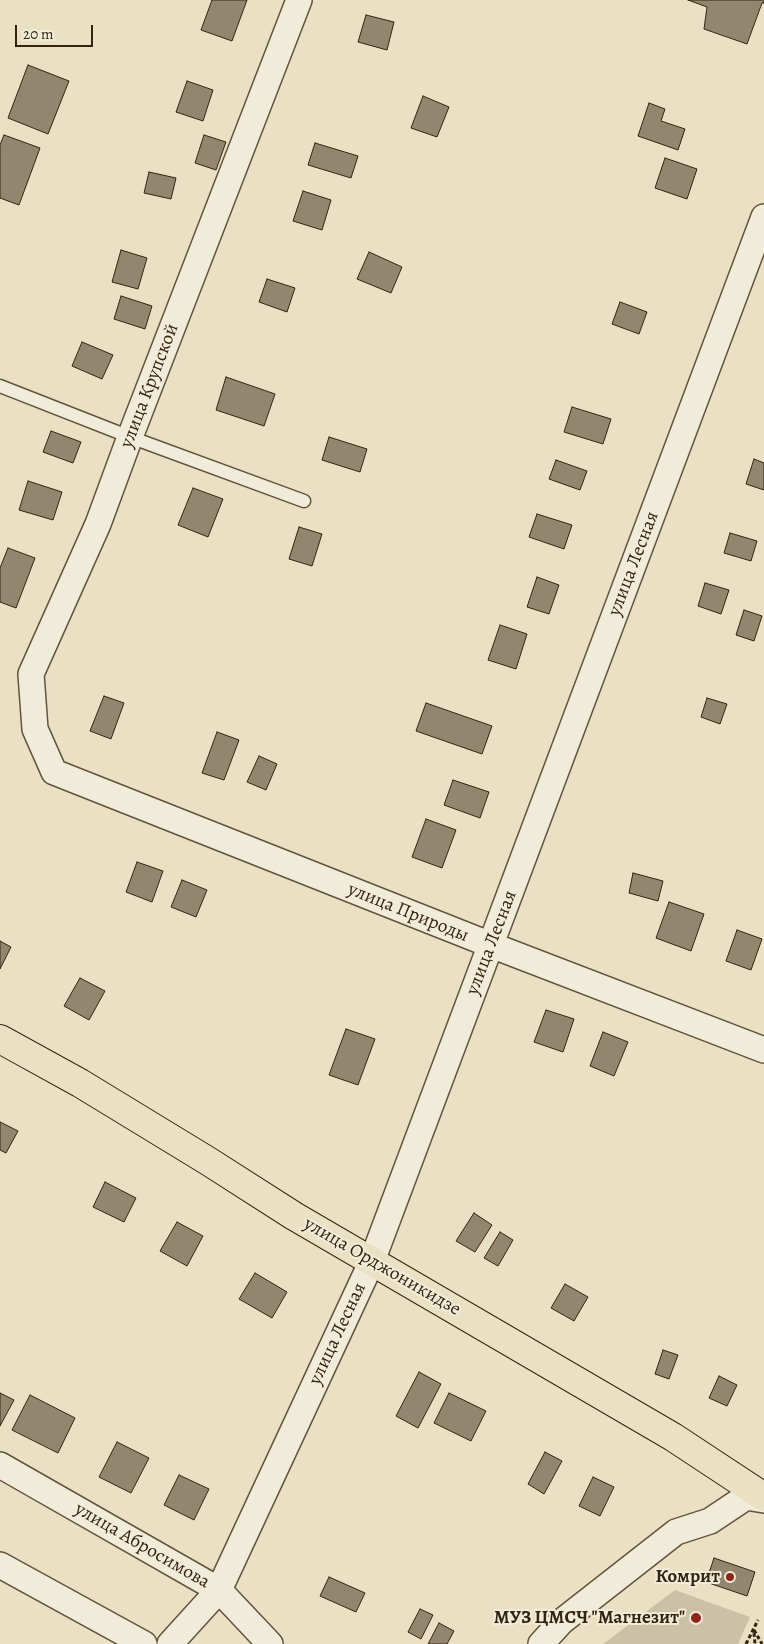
<!DOCTYPE html>
<html>
<head>
<meta charset="utf-8">
<style>
	body { margin:0 }
	#map { position:relative; width:764px; height:1644px; overflow:hidden; background:#eae1c5; font-family:Alegreya,serif }
	canvas { display:block }
	.scale { position:absolute; left:15px; top:25px; width:78px; height:22px; box-sizing:border-box; border:2px solid #342410; border-top:0; padding-left:6px; font-size:15px; line-height:18px; white-space:nowrap; color:#342410; -webkit-text-stroke:4px #f1ecd9; paint-order:stroke }
</style>
</head>
<body>
<div id="map">
<canvas width="764" height="1644"></canvas>
<div class="scale">20 m</div>
</div>
<script>
const context = document.querySelector('canvas').getContext('2d');
context.lineJoin = 'round';
function paint(path, color) {
  context.fillStyle = color;
  context.fill(path, 'evenodd');
}
function shape(rows) {
  const path = new Path2D();
  for (const r of rows) {
    path.moveTo(r[0], r[1]);
    for (let i = 2; i < r.length; i += 2) path.lineTo(r[i], r[i + 1]);
  }
  return path;
}
function stroke(path, color, width, dash) {
  context.strokeStyle = color;
  context.lineWidth = width;
  context.lineCap = dash ? 'butt' : 'round';
  context.setLineDash(dash || []);
  context.stroke(path);
}
function label(font, color, halo, rows, align = 'center') {
  context.font = font + ' Alegreya,serif';
  context.lineWidth = 4;
  context.setLineDash([]);
  context.textBaseline = 'middle';
  context.strokeStyle = halo;
  context.fillStyle = color;
  for (const [text, x, y, turn = 0] of rows) {
    context.save();
    context.translate(x, y);
    context.rotate((+turn || 0) * Math.PI / 180);
    context.textAlign = isNaN(turn) ? turn : align;
    if (halo) context.strokeText(text, 0, 0);
    context.fillText(text, 0, 0);
    context.restore();
  }
}
const green = shape([
	[675,1590,750,1617,738,1644,603,1644]
]);
const building = shape([
	[212,0,247,0,232,41,201,30,212,0],
	[688,0,764,0,764,3,762,3,747,44,704,29,707,7,688,0],
	[366,15,394,22,387,50,358,42,366,15],
	[28,65,69,81,48,134,8,118,28,65],
	[187,81,213,90,203,121,176,112,187,81],
	[423,96,449,107,437,137,411,128,423,96],
	[649,103,665,109,661,121,685,129,678,150,638,136,649,103],
	[4,135,40,148,19,205,0,198,0,145,4,135],
	[204,135,226,142,216,170,195,163,204,135],
	[315,143,358,156,351,178,308,165,315,143],
	[665,158,697,169,687,199,655,188,665,158],
	[149,172,176,178,171,199,144,193,149,172],
	[303,191,331,200,322,230,293,221,303,191],
	[121,250,147,258,138,289,112,282,121,250],
	[369,252,402,267,391,293,357,279,369,252],
	[267,279,295,288,287,312,259,302,267,279],
	[121,296,152,306,145,329,114,319,121,296],
	[620,302,647,312,639,334,612,324,620,302],
	[82,342,113,355,102,379,72,366,82,342],
	[226,377,275,394,264,426,216,410,226,377],
	[572,407,611,419,603,444,564,432,572,407],
	[51,431,81,442,73,463,43,452,51,431],
	[329,437,367,449,360,472,322,460,329,437],
	[754,459,764,463,764,490,746,484,754,459],
	[556,460,587,471,580,490,549,479,556,460],
	[28,481,62,492,53,520,19,510,28,481],
	[193,488,223,499,208,537,178,525,193,488],
	[537,514,572,525,564,549,529,537,537,514],
	[299,527,322,534,312,566,289,559,299,527],
	[730,533,757,541,751,561,724,553,730,533],
	[8,548,35,558,16,608,0,602,0,568,8,548],
	[537,577,559,585,549,614,527,607,537,577],
	[705,583,729,590,721,614,698,606,705,583],
	[744,610,762,616,754,641,736,635,744,610],
	[500,625,527,634,516,669,488,660,500,625],
	[104,696,124,703,111,739,90,731,104,696],
	[707,698,727,704,720,724,701,717,707,698],
	[426,703,492,726,482,754,416,731,426,703],
	[217,732,239,740,224,780,202,773,217,732],
	[259,756,277,764,266,790,247,782,259,756],
	[453,780,489,792,480,818,444,805,453,780],
	[426,819,456,830,442,868,412,857,426,819],
	[137,862,163,871,152,902,126,892,137,862],
	[633,873,663,881,658,901,629,893,633,873],
	[182,880,207,890,196,917,171,907,182,880],
	[669,902,704,914,691,951,656,938,669,902],
	[737,930,762,939,751,970,726,961,737,930],
	[0,941,11,947,0,969,0,941],
	[80,978,105,991,89,1020,64,1006,80,978],
	[546,1010,574,1019,563,1052,534,1042,546,1010],
	[346,1029,375,1039,358,1085,329,1075,346,1029],
	[603,1032,628,1042,614,1076,590,1066,603,1032],
	[0,1122,18,1131,6,1153,0,1150,0,1122],
	[105,1182,136,1198,124,1222,93,1207,105,1182],
	[474,1213,492,1225,475,1252,456,1241,474,1213],
	[177,1222,203,1236,187,1266,160,1251,177,1222],
	[500,1232,513,1240,498,1266,484,1258,500,1232],
	[255,1273,287,1292,272,1318,239,1299,255,1273],
	[565,1284,588,1297,574,1321,551,1308,565,1284],
	[663,1350,678,1355,669,1379,655,1374,663,1350],
	[419,1372,441,1384,418,1428,396,1416,419,1372],
	[719,1376,737,1385,727,1406,709,1398,719,1376],
	[0,1393,14,1400,0,1426,0,1393],
	[449,1393,486,1411,471,1441,434,1423,449,1393],
	[30,1395,75,1418,58,1453,12,1430,30,1395],
	[117,1442,149,1458,131,1493,99,1477,117,1442],
	[545,1452,562,1461,544,1494,528,1484,545,1452],
	[179,1475,209,1489,194,1520,164,1505,179,1475],
	[593,1477,614,1487,600,1516,579,1506,593,1477],
	[714,1558,755,1572,747,1596,706,1582,714,1558],
	[329,1577,365,1593,356,1612,320,1596,329,1577],
	[420,1609,433,1615,421,1639,408,1632,420,1609],
	[439,1623,454,1631,447,1644,428,1644,439,1623]
]);
const path = shape([
	[754,1630,762,1644],
	[754,1633,755,1644],
	[746,1644,758,1620]
]);
const lane = shape([
	[0,386,130,437,304,501]
]);
const street = shape([
	[299,0,130,437,98,524,31,674,35,729,54,772,491,945,764,1050],
	[0,1465,219,1590,270,1644],
	[0,1565,144,1644],
	[170,1644,219,1590,372,1261,764,217],
	[541,1644,561,1622,676,1532,710,1521,746,1497,764,1500]
]);
const primary = shape([
	[0,1039,80,1083,208,1161,294,1216,673,1437,764,1497]
]);
const markers = [
	[730,1577,5,"#8f2418"],
	[696,1618,6,"#8f2418"]
];
const streetNames = [
	["улица Крупской",150,386,-69],
	["улица Лесная",634,564,-69],
	["улица Природы",408,913,22],
	["улица Лесная",492,943,-69],
	["улица Орджоникидзе",382,1267,30],
	["улица Лесная",338,1334,-65],
	["улица Абросимова",142,1546,30]
];
const poiNames = [
	["Комрит",720,1577],
	["МУЗ ЦМСЧ \"Магнезит\"",685,1618]
];
paint(green, '#cbc1a6');
paint(building, '#93866e');
stroke(building, '#342410', 1);
stroke(lane, '#62533d', 15);
stroke(street, '#62533d', 28);
stroke(primary, '#342410', 30);
stroke(path, '#342410', 3, [4, 2.5]);
stroke(lane, '#f1ecd9', 12);
stroke(street, '#f1ecd9', 25);
stroke(primary, '#eae1c5', 28);
for (const [x, y, r, color] of markers) {
  const dot = new Path2D();
  dot.arc(x, y, r, 0, 2 * Math.PI);
  context.fillStyle = color;
  context.fill(dot);
  stroke(dot, '#f1ecd9', 2);
}
label('19px', '#342410', '#f1ecd9', streetNames);
label('bold 19px', '#342410', '#f1ecd9', poiNames, 'right');
</script>
</body>
</html>
